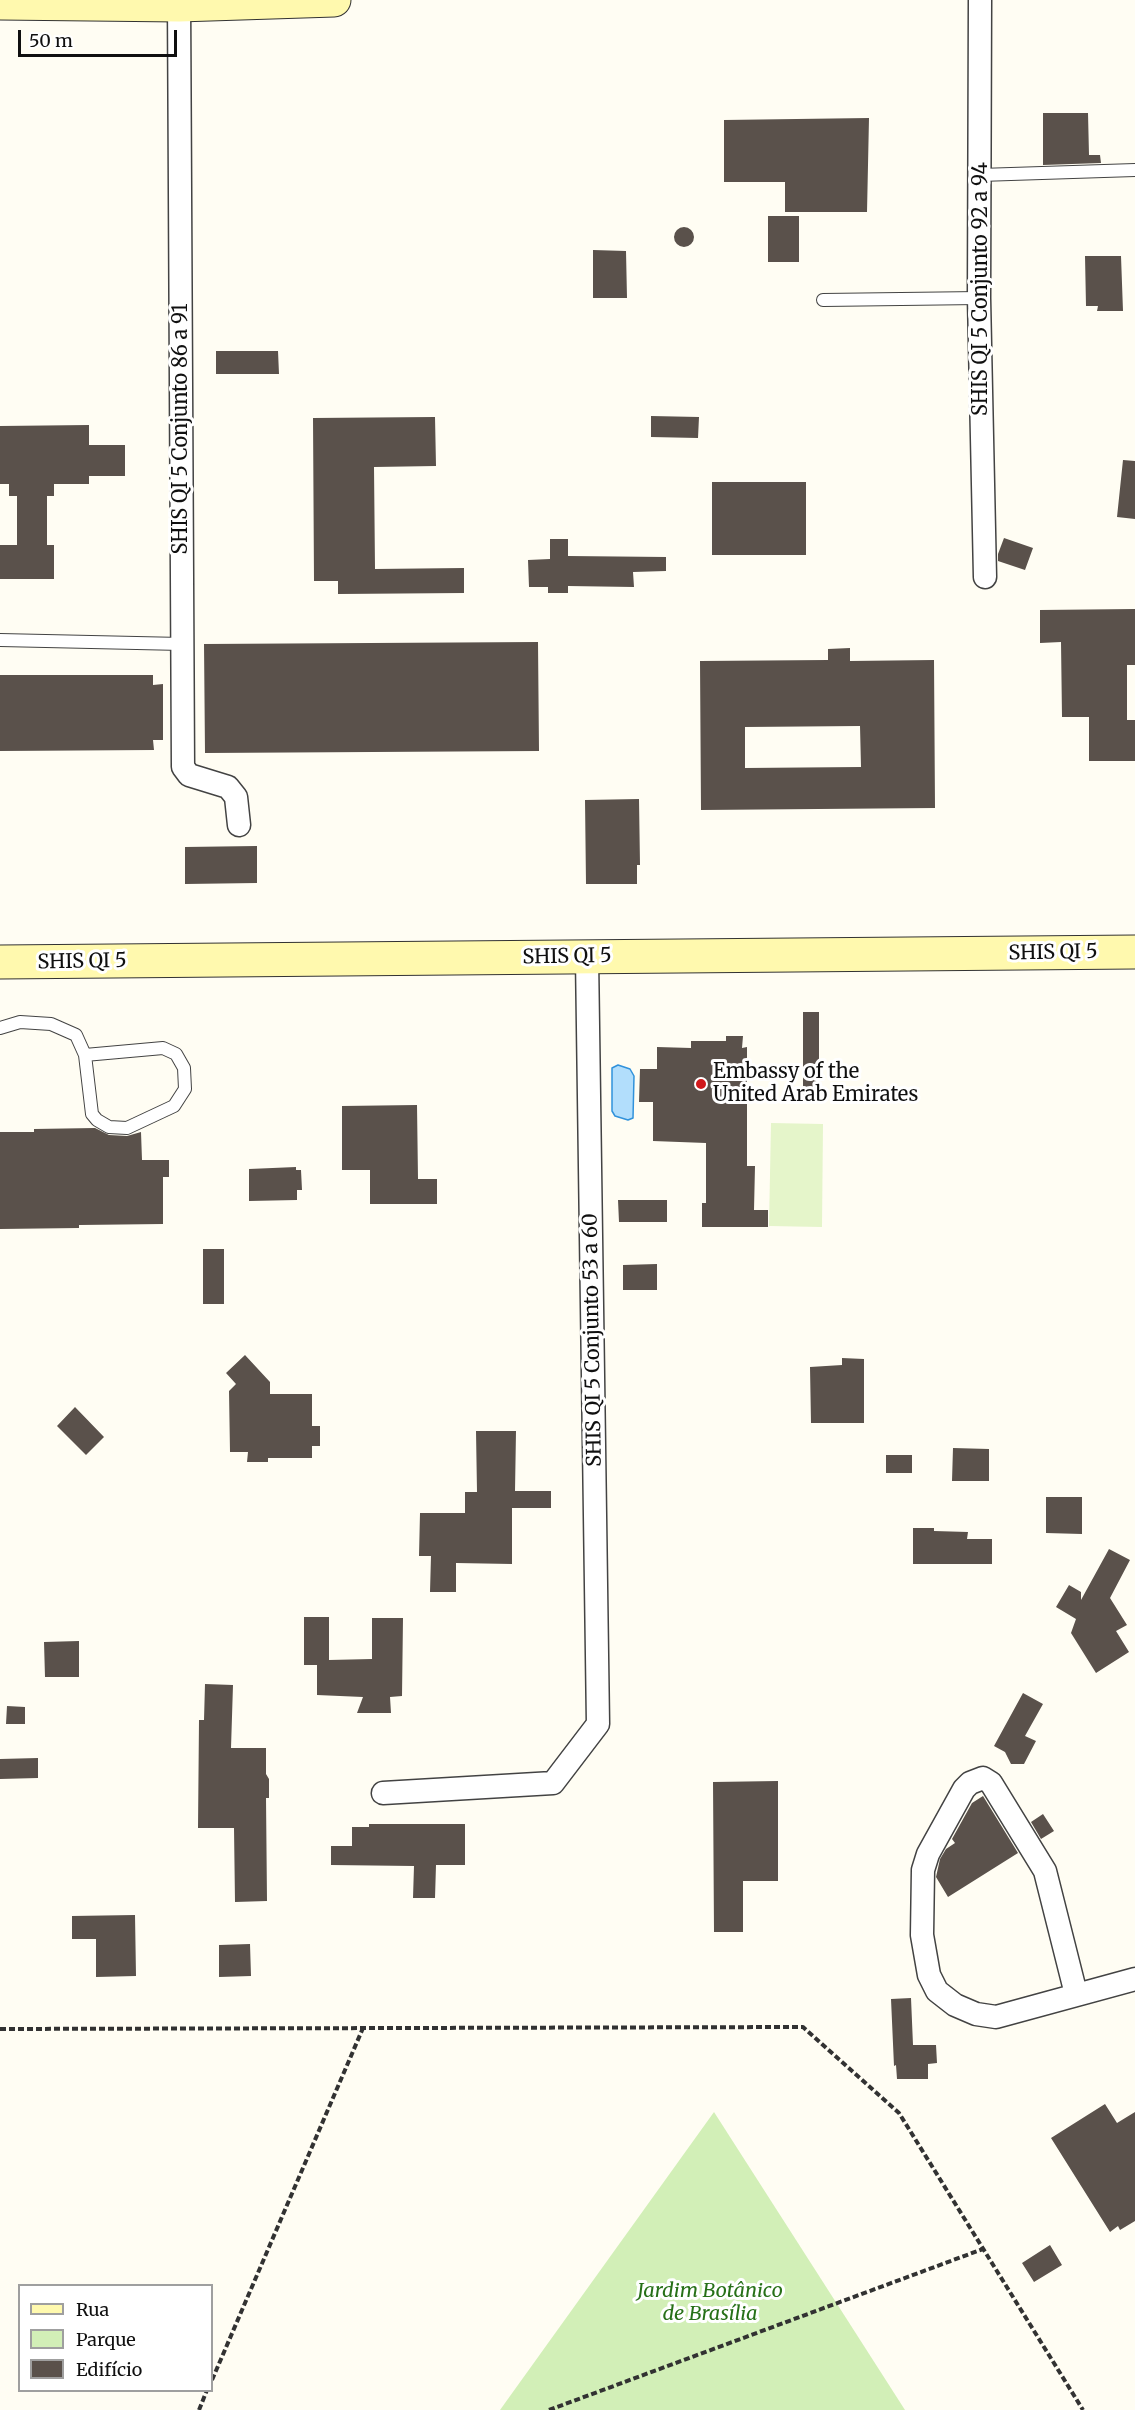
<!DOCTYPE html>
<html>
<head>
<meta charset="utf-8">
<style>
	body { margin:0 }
	#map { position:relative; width:1135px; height:2410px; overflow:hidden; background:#fffdf3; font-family:Merriweather,serif }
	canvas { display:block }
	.legend { position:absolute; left:18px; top:2284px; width:195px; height:108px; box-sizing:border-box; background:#fff; border:2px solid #9f9f9f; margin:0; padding:8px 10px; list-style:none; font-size:18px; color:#101010 }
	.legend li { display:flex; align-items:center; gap:12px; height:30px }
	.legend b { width:30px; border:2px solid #9f9f9f }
	.scale { position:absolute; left:18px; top:30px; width:159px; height:27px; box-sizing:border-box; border:3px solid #101010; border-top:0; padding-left:8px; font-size:18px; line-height:21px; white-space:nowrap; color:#101010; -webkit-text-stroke:4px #fff; paint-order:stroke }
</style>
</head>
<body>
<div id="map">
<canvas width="1135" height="2410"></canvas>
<ul class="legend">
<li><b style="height:8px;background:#fff9ae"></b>Rua</li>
<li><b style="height:16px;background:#d2efb7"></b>Parque</li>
<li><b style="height:16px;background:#5a514b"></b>Edifício</li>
</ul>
<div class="scale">50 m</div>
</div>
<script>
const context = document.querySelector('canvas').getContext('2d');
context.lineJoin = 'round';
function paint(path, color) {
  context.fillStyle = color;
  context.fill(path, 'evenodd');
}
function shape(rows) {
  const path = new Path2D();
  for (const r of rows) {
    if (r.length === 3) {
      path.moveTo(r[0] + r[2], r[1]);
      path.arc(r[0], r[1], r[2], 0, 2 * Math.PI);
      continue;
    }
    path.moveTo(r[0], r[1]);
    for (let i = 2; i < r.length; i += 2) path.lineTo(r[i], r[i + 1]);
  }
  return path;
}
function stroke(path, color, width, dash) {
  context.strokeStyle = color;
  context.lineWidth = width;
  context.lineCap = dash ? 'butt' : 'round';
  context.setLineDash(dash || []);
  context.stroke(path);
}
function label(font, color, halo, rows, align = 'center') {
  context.font = font + ' Merriweather,serif';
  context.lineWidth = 6;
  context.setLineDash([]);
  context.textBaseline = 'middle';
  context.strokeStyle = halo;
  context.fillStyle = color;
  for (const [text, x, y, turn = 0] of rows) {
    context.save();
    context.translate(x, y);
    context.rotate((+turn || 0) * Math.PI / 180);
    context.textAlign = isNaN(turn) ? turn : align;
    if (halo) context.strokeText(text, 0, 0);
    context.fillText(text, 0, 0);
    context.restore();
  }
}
const green = shape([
	[714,2112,905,2410,500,2410]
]);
const pitch = shape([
	[771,1123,823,1124,822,1227,769,1226]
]);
const water = shape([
	[618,1065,630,1069,634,1076,633,1118,628,1120,615,1116,612,1111,612,1068,618,1065]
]);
const building = shape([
	[1043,113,1088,113,1089,155,1100,155,1101,163,1043,165],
	[869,118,867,212,785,212,785,182,724,182,724,120],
	[768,216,799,216,799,262,768,262],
	[684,237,10],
	[593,250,626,251,627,298,593,298],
	[1085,256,1121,256,1123,311,1097,311,1098,306,1086,306],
	[216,351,278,351,279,374,216,374],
	[651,416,699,417,698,438,651,437],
	[435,417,436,466,374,467,375,569,464,568,464,593,338,594,338,581,314,581,313,418],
	[89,425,89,445,125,445,125,476,89,476,89,484,54,484,54,496,47,496,47,545,54,545,54,579,0,579,0,545,17,545,17,496,9,496,9,484,0,484,0,426],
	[1123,460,1135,461,1135,519,1117,517],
	[712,482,806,482,806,555,712,555],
	[1004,538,1033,548,1025,570,998,561,998,554],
	[550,539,568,539,568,556,666,557,666,571,633,572,634,587,568,586,568,593,548,593,548,587,529,587,528,560,550,559],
	[1135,609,1135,665,1127,665,1127,720,1135,720,1135,761,1089,761,1089,717,1062,717,1061,642,1040,643,1040,610],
	[538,642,539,751,205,753,204,644],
	[850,648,850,661,934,660,935,808,701,810,700,661,828,660,828,649],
	[860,726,861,767,745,768,745,727],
	[0,675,153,675,153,685,163,684,163,740,153,740,154,750,0,751],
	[639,799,640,865,637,865,637,884,586,884,585,800],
	[257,846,257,883,185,884,185,847],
	[803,1012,819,1012,819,1099,803,1099],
	[726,1036,743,1036,742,1048,747,1047,747,1166,755,1166,754,1210,768,1210,768,1227,702,1227,702,1203,706,1203,706,1143,653,1141,653,1102,639,1102,640,1069,657,1069,657,1047,691,1048,691,1041,726,1041],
	[417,1105,418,1179,437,1179,437,1204,370,1204,370,1170,342,1170,342,1106],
	[95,1128,109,1135,127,1136,141,1132,142,1160,169,1160,169,1177,163,1177,163,1224,79,1225,79,1228,0,1229,0,1132,34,1132,34,1129],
	[296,1167,296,1170,301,1170,302,1190,297,1190,297,1200,249,1201,249,1169],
	[618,1200,667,1200,667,1222,619,1222],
	[203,1249,224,1249,224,1304,203,1304],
	[657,1264,657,1290,623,1290,623,1265],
	[245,1355,270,1382,270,1394,312,1394,312,1426,320,1426,320,1446,312,1446,312,1458,268,1458,268,1462,247,1462,248,1452,230,1452,229,1391,236,1384,226,1373],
	[842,1358,864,1359,864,1423,811,1423,810,1367,842,1365],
	[75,1407,104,1437,86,1455,57,1426],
	[476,1431,516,1431,515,1491,551,1491,551,1508,512,1508,512,1564,456,1563,456,1592,430,1592,431,1556,419,1556,420,1513,465,1513,465,1492,477,1492],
	[953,1448,989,1449,989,1481,952,1481],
	[886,1455,912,1455,912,1473,886,1473],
	[1046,1497,1082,1497,1082,1534,1046,1533],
	[913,1528,934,1528,934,1531,968,1532,967,1539,992,1539,992,1564,913,1564],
	[1109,1549,1130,1560,1110,1598,1127,1625,1116,1631,1129,1652,1096,1673,1071,1633,1076,1619,1056,1607,1069,1585,1081,1592,1081,1600],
	[304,1617,329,1617,329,1660,372,1659,372,1618,403,1618,402,1696,390,1697,391,1713,357,1713,363,1697,317,1695,317,1665,304,1665],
	[79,1641,79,1677,45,1677,44,1642],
	[205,1684,233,1685,231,1748,266,1748,266,1774,269,1779,269,1798,266,1798,267,1901,235,1902,234,1828,198,1828,199,1720,204,1720],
	[1023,1693,1043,1704,1025,1736,1036,1741,1024,1764,1011,1764,1005,1752,994,1746],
	[7,1706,25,1707,25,1724,6,1724],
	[38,1758,38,1778,0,1779,0,1759],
	[778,1781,778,1881,743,1881,743,1932,714,1932,713,1782],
	[983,1796,1018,1853,948,1897,936,1877,940,1859,946,1849,955,1843,952,1839,972,1803],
	[1043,1814,1054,1831,1041,1839,1031,1822],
	[369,1824,465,1824,465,1865,436,1865,435,1898,413,1898,414,1866,331,1865,331,1846,352,1846,352,1827,369,1827],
	[135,1915,136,1976,96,1977,96,1939,72,1939,72,1916],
	[250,1944,251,1976,219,1977,219,1945],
	[911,1998,913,2045,936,2045,937,2063,928,2064,928,2079,897,2079,896,2065,894,2066,891,1999],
	[1105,2104,1117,2123,1135,2112,1135,2221,1120,2230,1118,2226,1110,2232,1051,2138],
	[1050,2245,1062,2265,1034,2282,1022,2263]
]);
const path = shape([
	[0,2029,803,2027,899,2113,1083,2410],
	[212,2380,363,2028],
	[199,2410,207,2390],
	[549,2410,983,2249]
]);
const lane = shape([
	[980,175,1135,170],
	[823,300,979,298],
	[0,640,182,644],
	[0,1028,20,1022,51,1024,76,1035,85,1055,92,1114,97,1120,109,1127,127,1128,174,1106,185,1089,184,1068,176,1054,163,1048,85,1055]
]);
const street = shape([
	[179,0,183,767,189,775,228,787,236,797,239,825],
	[980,0,979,298,985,577],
	[383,1793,553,1783,598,1724,587,957],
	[1076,1994,1045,1871,991,1783,983,1778,970,1783,964,1789,928,1854,923,1870,922,1935,929,1975,937,1991,955,2005,976,2014,996,2017,1135,1979]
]);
const secondary = shape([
	[0,3,179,5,334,0],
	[0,962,1135,952]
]);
const markers = [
	[701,1084,6,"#d0181b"]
];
const streetNames = [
	["SHIS QI 5 Conjunto 92 a 94",981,289,-90],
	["SHIS QI 5 Conjunto 86 a 91",181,429,-90],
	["SHIS QI 5",1053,953,-1],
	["SHIS QI 5",567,957,-1],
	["SHIS QI 5",82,962,-1],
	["SHIS QI 5 Conjunto 53 a 60",593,1340,-91]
];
const poiNames = [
	["Embassy of the",713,1072],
	["United Arab Emirates",713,1095]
];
const parkNames = [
	["Jardim Botânico",710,2291],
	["de Brasília",710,2314]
];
paint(green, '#d2efb7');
paint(pitch, '#e5f5ca');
paint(water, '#b2defc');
stroke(water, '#3192db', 1.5);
paint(building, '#5a514b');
stroke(lane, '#434343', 14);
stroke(street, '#434343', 25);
stroke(secondary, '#323232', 35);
stroke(path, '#323232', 4, [6, 3]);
stroke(lane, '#fff', 12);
stroke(street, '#fff', 22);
stroke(secondary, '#fff9ae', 33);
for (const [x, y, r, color] of markers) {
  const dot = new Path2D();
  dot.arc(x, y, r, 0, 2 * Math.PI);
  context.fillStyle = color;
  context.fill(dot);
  stroke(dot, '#fff', 2);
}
label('20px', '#101010', '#fff', streetNames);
label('20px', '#101010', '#fff', poiNames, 'left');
label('italic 20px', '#277018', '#fff', parkNames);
</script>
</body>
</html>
